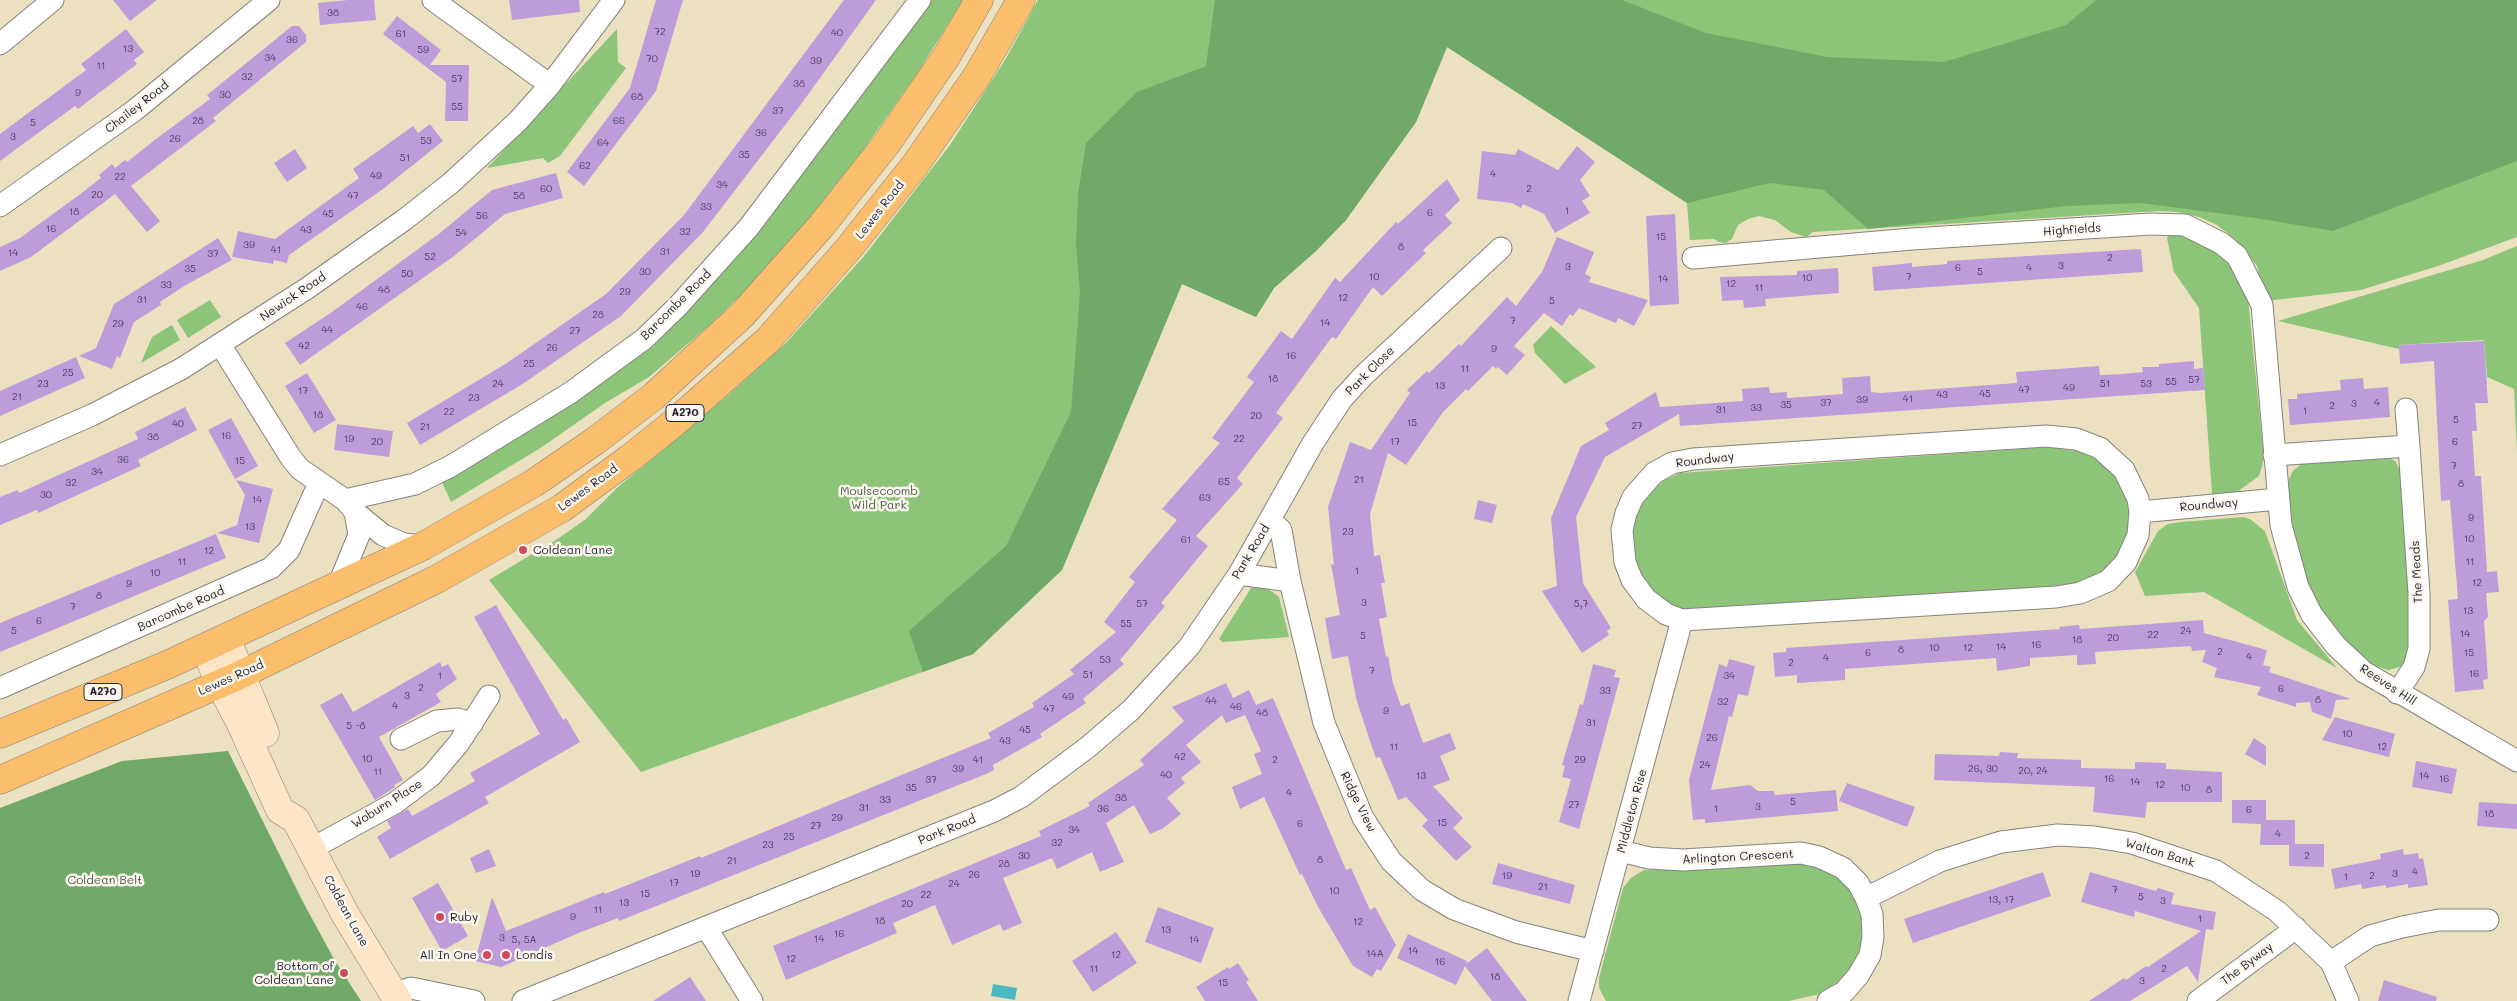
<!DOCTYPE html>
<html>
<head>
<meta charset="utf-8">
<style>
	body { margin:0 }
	canvas { display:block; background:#ebe1c0 }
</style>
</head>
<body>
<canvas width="2517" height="1001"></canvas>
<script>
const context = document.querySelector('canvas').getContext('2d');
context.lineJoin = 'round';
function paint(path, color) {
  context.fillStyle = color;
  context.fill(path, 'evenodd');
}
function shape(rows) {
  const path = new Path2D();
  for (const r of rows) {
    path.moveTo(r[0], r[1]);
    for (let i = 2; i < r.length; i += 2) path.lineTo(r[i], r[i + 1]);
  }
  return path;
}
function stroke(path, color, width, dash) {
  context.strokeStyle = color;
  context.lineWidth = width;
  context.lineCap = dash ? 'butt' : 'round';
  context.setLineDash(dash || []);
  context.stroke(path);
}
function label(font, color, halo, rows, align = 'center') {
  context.font = font + ' Mali,sans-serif';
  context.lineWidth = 5;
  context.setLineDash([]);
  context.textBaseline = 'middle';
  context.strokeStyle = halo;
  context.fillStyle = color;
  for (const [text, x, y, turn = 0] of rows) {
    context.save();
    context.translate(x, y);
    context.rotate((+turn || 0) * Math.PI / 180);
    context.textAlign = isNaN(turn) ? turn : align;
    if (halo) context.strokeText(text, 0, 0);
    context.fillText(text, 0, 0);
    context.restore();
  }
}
const green = shape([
	[930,0,963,0,919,71,864,149,805,224,750,286,712,323,649,377,605,403,542,447,451,502,441,480,667,330,705,292,771,215],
	[1038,0,2517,0,2517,237,2438,266,2361,290,2266,301,2257,266,2236,240,2217,225,2199,217,2177,212,2159,211,1813,232,1806,237,1791,232,1775,220,1759,216,1748,219,1738,225,1732,239,1726,243,1719,242,1714,239,1690,240,1687,203,1447,47,1416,122,1346,220,1316,251,1274,288,1256,317,1182,284,1062,570,973,654,641,772,489,580,559,538,586,519,618,487,726,397,785,344,865,255,950,145,1005,60],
	[617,29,618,62,626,68,560,156,548,163,543,158,487,168],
	[2173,231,2207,242,2231,264,2247,288,2264,459,2259,476,2237,492,2212,494,2199,308,2174,272,2167,238],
	[2517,246,2517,451,2514,389,2487,377,2484,340,2399,345,2399,349,2278,321,2483,260],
	[210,300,221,317,188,338,177,320],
	[172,325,180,340,141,363,152,337],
	[1551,326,1596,367,1565,384,1535,353,1533,345],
	[2048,447,2082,452,2104,464,2118,479,2129,508,2128,534,2119,555,2103,573,2076,586,1699,613,1673,608,1660,600,1638,573,1631,542,1634,522,1642,503,1651,491,1665,480,1680,473],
	[2387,457,2395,461,2402,473,2412,635,2405,662,2400,667,2388,670,2372,665,2346,643,2326,618,2310,593,2291,533,2287,483,2293,471,2302,463],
	[2243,517,2250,519,2265,531,2297,620,2337,668,2204,592,2145,596,2135,572,2158,531,2168,524,2181,522],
	[1259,586,1267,588,1279,597,1289,637,1223,642,1219,639,1251,588],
	[1770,863,1802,863,1821,868,1839,878,1851,891,1861,912,1864,930,1862,948,1857,961,1837,985,1820,994,1789,1001,1606,1001,1599,988,1599,978,1623,888,1631,878,1644,870]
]);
const forest = shape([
	[1215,0,1622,0,1706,33,1827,57,1944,62,2066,25,2096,0,2517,0,2517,161,2333,231,2255,218,2140,203,2067,206,1868,229,1824,190,1770,183,1687,203,1447,47,1416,122,1346,220,1316,251,1274,288,1256,317,1182,284,1062,570,973,654,923,672,909,631,1006,546,1071,412,1080,293,1076,243,1078,194,1086,143,1137,92,1206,66],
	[228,751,303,902,334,959,361,1001,0,1001,0,808,122,761]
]);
const water = shape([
	[993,984,1017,988,1015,1000,991,996]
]);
const building = shape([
	[113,0,157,0,130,21],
	[348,0,374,0,376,20,320,25,318,3],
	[509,0,579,0,580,12,512,20],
	[656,0,683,0,656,91,584,186,567,172,630,88],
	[844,0,876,0,802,103,703,232,621,316,521,385,420,445,407,423,507,363,606,294,684,215],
	[397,16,441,50,430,65,469,65,468,121,445,121,446,82,383,34],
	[292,26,299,26,306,35,306,42,213,118,216,121,131,186,160,221,147,232,115,194,31,257,0,271,0,247,20,238,79,195,101,178,99,175,112,164,115,168,125,160,127,162,156,139,210,99,207,95],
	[126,29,144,52,134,60,137,64,78,109,75,106,0,161,0,134,86,70,81,64],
	[430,124,443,141,383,189,289,255,287,263,274,260,273,264,232,257,238,231,275,239,359,178,353,169,413,126,418,133],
	[1577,146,1595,162,1580,180,1590,196,1582,201,1590,213,1555,233,1544,214,1523,204,1521,208,1512,203,1477,199,1482,151,1515,155,1518,149,1558,170],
	[295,149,307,168,287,182,274,163],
	[556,173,563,198,505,214,454,256,300,365,285,343,332,312,440,233,492,190],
	[1447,179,1460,200,1445,215,1452,223,1423,250,1426,253,1382,296,1373,287,1336,339,1332,337,1276,413,1283,418,1237,478,1243,484,1196,536,1208,546,1161,603,1165,606,1120,660,1124,664,1083,699,1086,703,1040,734,1042,737,993,765,994,770,986,774,619,921,618,918,581,932,501,967,475,961,492,897,506,931,604,892,605,894,700,856,701,858,991,738,988,733,1034,707,1032,703,1074,674,1070,670,1116,632,1104,622,1135,582,1129,577,1177,520,1162,509,1220,443,1212,438,1254,382,1247,377,1281,331,1292,339,1335,278,1340,282,1396,222,1398,224],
	[1675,214,1679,304,1650,306,1646,216],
	[1557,237,1594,252,1585,274,1591,277,1589,282,1648,300,1634,326,1618,318,1616,323,1579,308,1573,316,1570,314,1562,326,1544,313,1514,346,1525,355,1507,375,1498,367,1496,369,1493,366,1468,391,1466,389,1443,412,1406,465,1388,453,1370,514,1374,556,1380,555,1385,583,1381,583,1387,617,1379,619,1386,657,1388,656,1393,683,1401,706,1409,703,1423,743,1450,733,1456,749,1440,756,1450,780,1433,786,1463,818,1453,828,1472,847,1456,861,1422,826,1428,820,1406,797,1398,800,1380,757,1376,758,1370,741,1356,698,1348,656,1332,659,1325,618,1340,615,1331,564,1334,565,1328,507,1350,442,1371,450,1410,393,1407,390,1427,371,1429,373,1459,344,1461,346,1507,297,1516,306,1542,272],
	[218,238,232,260,184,286,160,302,161,305,134,322,120,358,117,356,112,369,79,356,96,348,114,304],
	[2141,249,2143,272,1874,291,1872,267,1912,263,1912,267,1947,264,1947,261],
	[1838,268,1839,293,1765,299,1766,306,1744,308,1743,300,1722,301,1720,277,1797,275,1797,271],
	[2484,341,2488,403,2475,403,2477,431,2472,431,2475,476,2481,476,2487,572,2497,571,2499,592,2486,593,2488,617,2484,621,2488,679,2483,680,2484,689,2455,692,2448,600,2458,599,2450,500,2441,501,2434,361,2400,364,2399,345],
	[76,357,85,378,0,416,0,391],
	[2194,361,2194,369,2203,368,2205,390,1680,426,1679,414,1605,457,1576,517,1583,583,1611,628,1607,631,1609,635,1582,653,1542,591,1557,586,1551,518,1581,446,1609,430,1605,423,1656,392,1660,407,1743,401,1742,389,1769,387,1770,393,1787,392,1787,398,1843,394,1842,378,1870,376,1871,392,1880,393,2017,383,2016,372,2099,366,2100,375,2122,374,2143,372,2142,367,2159,367,2159,364],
	[307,373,336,420,314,433,285,386],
	[2363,378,2364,389,2388,387,2390,417,2290,425,2288,399,2297,399,2297,394,2341,390,2340,380],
	[185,407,197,430,138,460,141,466,38,513,37,510,0,525,0,497,18,490,19,493,138,439,135,432],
	[231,418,258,466,235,479,208,430],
	[337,424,393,431,389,457,334,450],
	[236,480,273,489,259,543,217,533,237,525,245,495],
	[1478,500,1497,505,1492,523,1474,519],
	[216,534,226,558,0,652,0,623],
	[496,605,563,720,566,718,580,742,485,797,489,803,390,859,377,837,391,828,387,821,408,809,412,816,475,781,470,773,540,734,474,617],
	[2203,620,2204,633,2267,650,2263,665,2271,667,2269,672,2351,699,2336,700,2331,719,2312,712,2310,702,2296,703,2296,707,2257,695,2261,687,2214,677,2217,668,2202,662,2206,650,2192,651,2191,646,2095,652,2096,664,2077,665,2077,655,2030,658,2030,666,1997,671,1996,658,1845,669,1845,680,1797,683,1797,675,1775,677,1773,653,1786,652,1786,648,2060,629,2059,627,2079,625,2080,629],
	[1729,659,1755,666,1748,696,1738,694,1732,717,1729,716,1711,790,1750,785,1758,791,1774,791,1775,795,1836,790,1838,811,1705,823,1705,819,1693,820,1689,780,1719,664,1727,667],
	[440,662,442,667,448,664,457,679,436,694,441,702,379,737,403,780,394,785,395,787,388,792,375,800,320,705,342,693,353,712],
	[1593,664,1616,670,1614,677,1620,678,1579,829,1559,822,1571,779,1562,777,1565,766,1562,765,1580,704,1583,705],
	[1226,683,1233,698,1249,690,1256,705,1273,698,1346,870,1351,868,1370,910,1375,907,1396,945,1381,971,1377,969,1372,977,1353,966,1318,907,1302,874,1300,875,1264,797,1240,809,1232,787,1262,774,1254,754,1261,751,1245,715,1226,723,1222,715,1186,745,1201,762,1181,778,1185,783,1167,798,1181,814,1162,829,1150,834,1134,805,1106,823,1124,862,1100,872,1092,852,1057,869,1052,858,1003,878,1022,923,1003,931,1000,924,952,945,935,905,893,923,897,933,786,980,773,946,1041,836,1039,831,1090,806,1088,803,1144,765,1140,760,1184,721,1172,707],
	[2335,717,2395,734,2389,757,2322,740],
	[2254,738,2266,746,2266,766,2245,754],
	[2000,752,2018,753,2017,758,2081,760,2081,768,2135,769,2135,762,2166,763,2166,769,2222,772,2222,802,2147,802,2145,818,2093,812,2095,787,1934,780,1935,754,1999,756],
	[2416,761,2457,769,2452,794,2412,787],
	[1847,783,1915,807,1907,827,1839,801],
	[2232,800,2266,800,2266,820,2295,820,2295,844,2324,844,2324,867,2289,866,2289,845,2260,845,2261,824,2232,823],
	[2479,802,2517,804,2517,829,2477,826],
	[489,849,496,866,476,873,470,858],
	[2403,849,2404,855,2418,853,2419,859,2423,858,2428,885,2408,888,2408,884,2386,888,2386,885,2362,889,2361,884,2335,889,2331,869,2381,859,2380,854],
	[1498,863,1575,885,1570,904,1492,884],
	[2043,872,2051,896,1913,943,1904,919],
	[2090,872,2156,891,2158,888,2174,893,2171,904,2216,912,2213,930,2206,929,2198,982,2187,966,2130,1001,2089,1001,2124,978,2126,980,2146,966,2148,967,2201,931,2135,911,2134,917,2081,902],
	[438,883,468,936,442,951,412,898],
	[1158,907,1214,928,1201,963,1145,942],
	[1116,932,1137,963,1093,992,1072,961],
	[1408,934,1467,961,1466,964,1487,948,1527,1001,1492,1001,1465,966,1456,985,1397,958],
	[1238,963,1249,980,1246,982,1258,1001,1205,1001,1196,987,1228,967,1229,969],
	[690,977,706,1001,653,1001],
	[2384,980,2437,997,2436,1001,2378,1001]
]);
const street = shape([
	[433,0,550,85],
	[0,44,53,0],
	[0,206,135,110,269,0],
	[1693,258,1912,239,2151,224,2185,225,2221,243,2237,256,2262,305,2281,525,2298,587,2312,615,2336,646,2364,672,2517,761],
	[221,346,291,458,300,469,345,500,355,512,383,535,404,544,423,546],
	[2406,409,2409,446],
	[2046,436,2076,439,2100,448,2124,470,2138,499,2140,512,2138,535,2126,562,2108,581,2080,593,2056,597,1682,620,1666,614,1646,599,1632,580,1625,562,1622,530,1626,513,1633,497,1654,473,1672,463,1693,459,2046,436],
	[0,455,92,415,181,369,306,289,404,220,451,183,518,121,550,85,614,0],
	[2274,455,2409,446,2419,593,2419,649,2414,667,2397,693],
	[345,500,415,484,451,466,570,393,644,339,678,306,749,227,920,0],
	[2140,512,2278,499],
	[1270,520,1281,530,1290,581,1324,723,1363,818,1391,861,1422,890,1454,909,1516,932,1593,951],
	[1239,574,1290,581],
	[338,586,359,535,355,512],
	[0,688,271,568,289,550,314,494,320,485],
	[401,739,437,721,458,719,472,724],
	[311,849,395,803,431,776,459,743,489,696],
	[1621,851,1649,858,1683,860,1801,853,1819,857,1843,868,1858,883,1866,898,1872,914,1873,937,1870,955,1858,976,1844,992,1828,1001],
	[1866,898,1940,861,2001,842,2058,835,2095,837,2132,843,2216,871,2277,911,2331,962,2348,1001],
	[706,927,752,1001],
	[2331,962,2370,936,2402,927,2439,920,2488,920],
	[393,993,411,988,474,1001],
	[523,1001,994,811,1021,797,1088,747,1131,710,1189,647,1239,574,1313,443,1342,399,1364,375,1501,248],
	[1579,1001,1682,620],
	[2198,1001,2296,928]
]);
const secondary = shape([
	[226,638,265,733],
	[205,648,220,684,241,724,280,810,296,820,345,914,398,1001]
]);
const primary = shape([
	[0,734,167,665,423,546,534,483,595,441,654,396,743,314,822,225,887,143,946,57,979,0],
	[0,780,240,675,437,579,562,508,630,458,675,422,767,341,849,248,915,165,977,76,1021,0]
]);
const markers = [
	[523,550,5,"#d1495b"],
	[440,917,5,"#d1495b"],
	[487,955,5,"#d1495b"],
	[506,955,5,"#d1495b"],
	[344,973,5,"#d1495b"]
];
const numberNames = [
	["38",333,13],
	["72",660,32],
	["40",837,33],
	["61",401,34],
	["36",292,40],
	["13",128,49],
	["59",423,50],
	["34",270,58],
	["70",652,59],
	["39",816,61],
	["11",101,66],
	["32",247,77],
	["57",457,79],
	["38",799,84],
	["9",78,93],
	["30",225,95],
	["68",637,97],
	["55",457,107],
	["37",778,111],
	["28",198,121],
	["66",619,121],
	["5",33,123],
	["36",761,133],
	["3",13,137],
	["26",175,139],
	["53",426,141],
	["64",603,143],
	["35",744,155],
	["51",405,158],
	["62",585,166],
	["4",1493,174],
	["49",376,176],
	["22",120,177],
	["34",722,185],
	["60",546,189],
	["2",1529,189],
	["20",97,195],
	["47",353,196],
	["58",519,196],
	["33",706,207],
	["1",1567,211],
	["18",74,212],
	["6",1430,213],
	["45",328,214],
	["56",482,216],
	["16",51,229],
	["43",306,230],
	["32",685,232],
	["54",461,233],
	["15",1661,237],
	["39",249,245],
	["8",1401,247],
	["41",276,250],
	["31",665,252],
	["14",13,253],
	["37",213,254],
	["52",430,257],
	["2",2110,258],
	["3",2061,266],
	["3",1568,267],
	["6",1958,268],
	["4",2029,268],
	["35",190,269],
	["30",645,272],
	["5",1980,272],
	["50",407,274],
	["10",1374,277],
	["7",1909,277],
	["10",1807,278],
	["14",1663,279],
	["12",1731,284],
	["33",166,285],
	["11",1759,288],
	["48",384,290],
	["29",625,292],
	["12",1343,298],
	["31",142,300],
	["5",1552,301],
	["46",362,307],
	["28",598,315],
	["7",1513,321],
	["14",1325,323],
	["29",118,324],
	["44",327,330],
	["27",575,331],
	["42",304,346],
	["26",552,348],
	["9",1494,349],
	["16",1291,356],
	["25",529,364],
	["11",1465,369],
	["25",68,373],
	["18",1273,379],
	["57",2194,380],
	["55",2171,382],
	["23",43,384],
	["24",498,384],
	["51",2105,384],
	["53",2146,384],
	["13",1440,386],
	["49",2069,388],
	["47",2024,390],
	["17",303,391],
	["45",1985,394],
	["43",1942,395],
	["21",17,397],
	["23",474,398],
	["41",1908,399],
	["39",1862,400],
	["37",1826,403],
	["4",2377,403],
	["3",2354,404],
	["35",1786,405],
	["2",2332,406],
	["33",1756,408],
	["31",1721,410],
	["1",2305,411],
	["22",449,412],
	["18",318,415],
	["20",1256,416],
	["5",2456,420],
	["15",1412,423],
	["40",178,424],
	["27",1637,426],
	["21",425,427],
	["16",226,436],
	["38",153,437],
	["19",349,439],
	["22",1239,439],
	["20",377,442],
	["17",1395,442],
	["6",2455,442],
	["36",123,460],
	["15",240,461],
	["7",2454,466],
	["34",97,472],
	["21",1359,480],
	["65",1224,482],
	["32",71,483],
	["8",2461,484],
	["30",46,495],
	["63",1205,498],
	["14",257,500],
	["9",2471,518],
	["13",250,527],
	["23",1348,532],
	["10",2469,539],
	["61",1186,540],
	["12",209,551],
	["11",182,562],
	["11",2470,562],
	["1",1357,571],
	["10",155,573],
	["12",2477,583],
	["9",129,584],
	["8",99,596],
	["3",1364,603],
	["57",1142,604],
	["5,7",1581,604],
	["7",73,607],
	["13",2468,611],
	["6",39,621],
	["55",1126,624],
	["5",14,631],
	["24",2186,631],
	["14",2465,634],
	["22",2153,635],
	["5",1363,636],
	["20",2113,638],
	["18",2077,640],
	["16",2036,645],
	["14",2001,647],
	["10",1934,648],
	["12",1968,648],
	["8",1901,650],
	["2",2220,652],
	["6",1868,653],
	["15",2469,653],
	["4",2249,657],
	["4",1826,658],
	["53",1105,660],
	["2",1791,663],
	["7",1372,671],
	["16",2474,674],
	["51",1088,675],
	["1",440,676],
	["34",1729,676],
	["2",421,688],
	["6",2281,689],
	["33",1605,691],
	["3",407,696],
	["49",1068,697],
	["8",2318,700],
	["44",1211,701],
	["32",1723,702],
	["4",395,706],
	["46",1236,707],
	["47",1049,709],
	["9",1386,711],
	["48",1262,713],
	["31",1591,723],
	["5 -8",356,726],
	["45",1025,730],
	["10",2347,734],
	["26",1712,738],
	["43",1005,741],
	["11",1394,747],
	["12",2382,747],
	["42",1180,757],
	["10",367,759],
	["41",978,760],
	["2",1275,760],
	["29",1580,760],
	["24",1705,765],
	["39",958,769],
	["26, 30",1983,769],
	["20, 24",2033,771],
	["11",378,772],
	["40",1166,775],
	["13",1421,776],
	["14",2424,776],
	["16",2109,779],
	["16",2444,779],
	["37",931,780],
	["14",2135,782],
	["12",2160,785],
	["35",911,788],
	["10",2185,788],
	["8",2209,790],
	["4",1289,793],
	["38",1121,798],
	["33",885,800],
	["5",1793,802],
	["27",1574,805],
	["3",1758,807],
	["31",864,808],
	["36",1103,809],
	["1",1716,809],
	["6",2249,810],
	["18",2489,814],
	["29",837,818],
	["15",1442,823],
	["6",1300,824],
	["27",816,826],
	["34",1074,830],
	["4",2278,834],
	["25",789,837],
	["32",1057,843],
	["23",768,845],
	["30",1024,856],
	["2",2307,856],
	["8",1320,860],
	["21",732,861],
	["28",1004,864],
	["4",2415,872],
	["19",695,874],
	["3",2395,874],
	["26",974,875],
	["19",1507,876],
	["2",2372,876],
	["1",2346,877],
	["17",674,883],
	["24",954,884],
	["21",1543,887],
	["7",2115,890],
	["10",1334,891],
	["15",645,894],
	["22",926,895],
	["5",2141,897],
	["13, 17",2001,900],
	["3",2163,901],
	["13",624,903],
	["20",907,904],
	["11",598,910],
	["9",573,917],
	["1",2200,919],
	["18",880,921],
	["12",1358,922],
	["13",1166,930],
	["16",839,934],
	["3",502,938],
	["14",819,939],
	["5, 5A",524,940],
	["14",1194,940],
	["14",1413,951],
	["14A",1375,954],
	["12",1116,955],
	["12",791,959],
	["16",1440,962],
	["11",1094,969],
	["2",2164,969],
	["18",1495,977],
	["3",2142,981],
	["15",1223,983]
];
const shields = [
	[685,413,38],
	[103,692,38]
];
const shieldNames = [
	["A270",685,413],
	["A270",103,692]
];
const streetNames = [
	["Chailey Road",137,107,-38],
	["Lewes Road",880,210,-52],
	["Highfields",2072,230,-4],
	["Newick Road",293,297,-34],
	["Barcombe Road",676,305,-45],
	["Park Close",1370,371,-45],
	["Roundway",1705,460,-7],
	["Lewes Road",588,488,-36],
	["Roundway",2209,505,-5],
	["Park Road",1251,552,-59],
	["The Meads",2417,572,-93],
	["Barcombe Road",181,609,-24],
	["Lewes Road",231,678,-24],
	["Reeves Hill",2388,685,33],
	["Ridge View",1358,802,64],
	["Woburn Place",387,804,-32],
	["Middleton Rise",1632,811,-75],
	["Park Road",947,830,-22],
	["Walton Bank",2160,853,17],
	["Arlington Crescent",1738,857,-3],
	["Coldean Lane",346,911,61],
	["The Byway",2247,964,-37]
];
const parkNames = [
	["Moulsecoomb",879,491],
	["Wild Park",879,505],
	["Coldean Belt",105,880]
];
const poiNames = [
	["Coldean Lane",533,550],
	["Ruby",450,917],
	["All In One",477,955,"right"],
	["Londis",516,955],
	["Bottom of",334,966,"right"],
	["Coldean Lane",334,980,"right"]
];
paint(green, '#8cc478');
paint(forest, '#71aa68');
paint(water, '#4cbac4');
paint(building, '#be9cda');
stroke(street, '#86827e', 23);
stroke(secondary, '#86827e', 29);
stroke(primary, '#86827e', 29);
stroke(street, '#fff', 21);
stroke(secondary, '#fde5c5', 28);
stroke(primary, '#fabe6d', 28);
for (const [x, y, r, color] of markers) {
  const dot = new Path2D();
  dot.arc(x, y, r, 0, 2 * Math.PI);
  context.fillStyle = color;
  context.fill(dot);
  stroke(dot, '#fbf7ec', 2);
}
label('10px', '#494063', null, numberNames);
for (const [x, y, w] of shields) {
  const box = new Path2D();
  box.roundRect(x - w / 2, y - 8.5, w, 17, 4);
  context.fillStyle = '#fbf7ec';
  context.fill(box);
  stroke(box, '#22223b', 1);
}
label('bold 11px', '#22223b', null, shieldNames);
label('12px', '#22223b', '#fbf7ec', streetNames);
label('12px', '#475b50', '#fbf7ec', parkNames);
label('12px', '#22223b', '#fbf7ec', poiNames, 'left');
</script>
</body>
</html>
